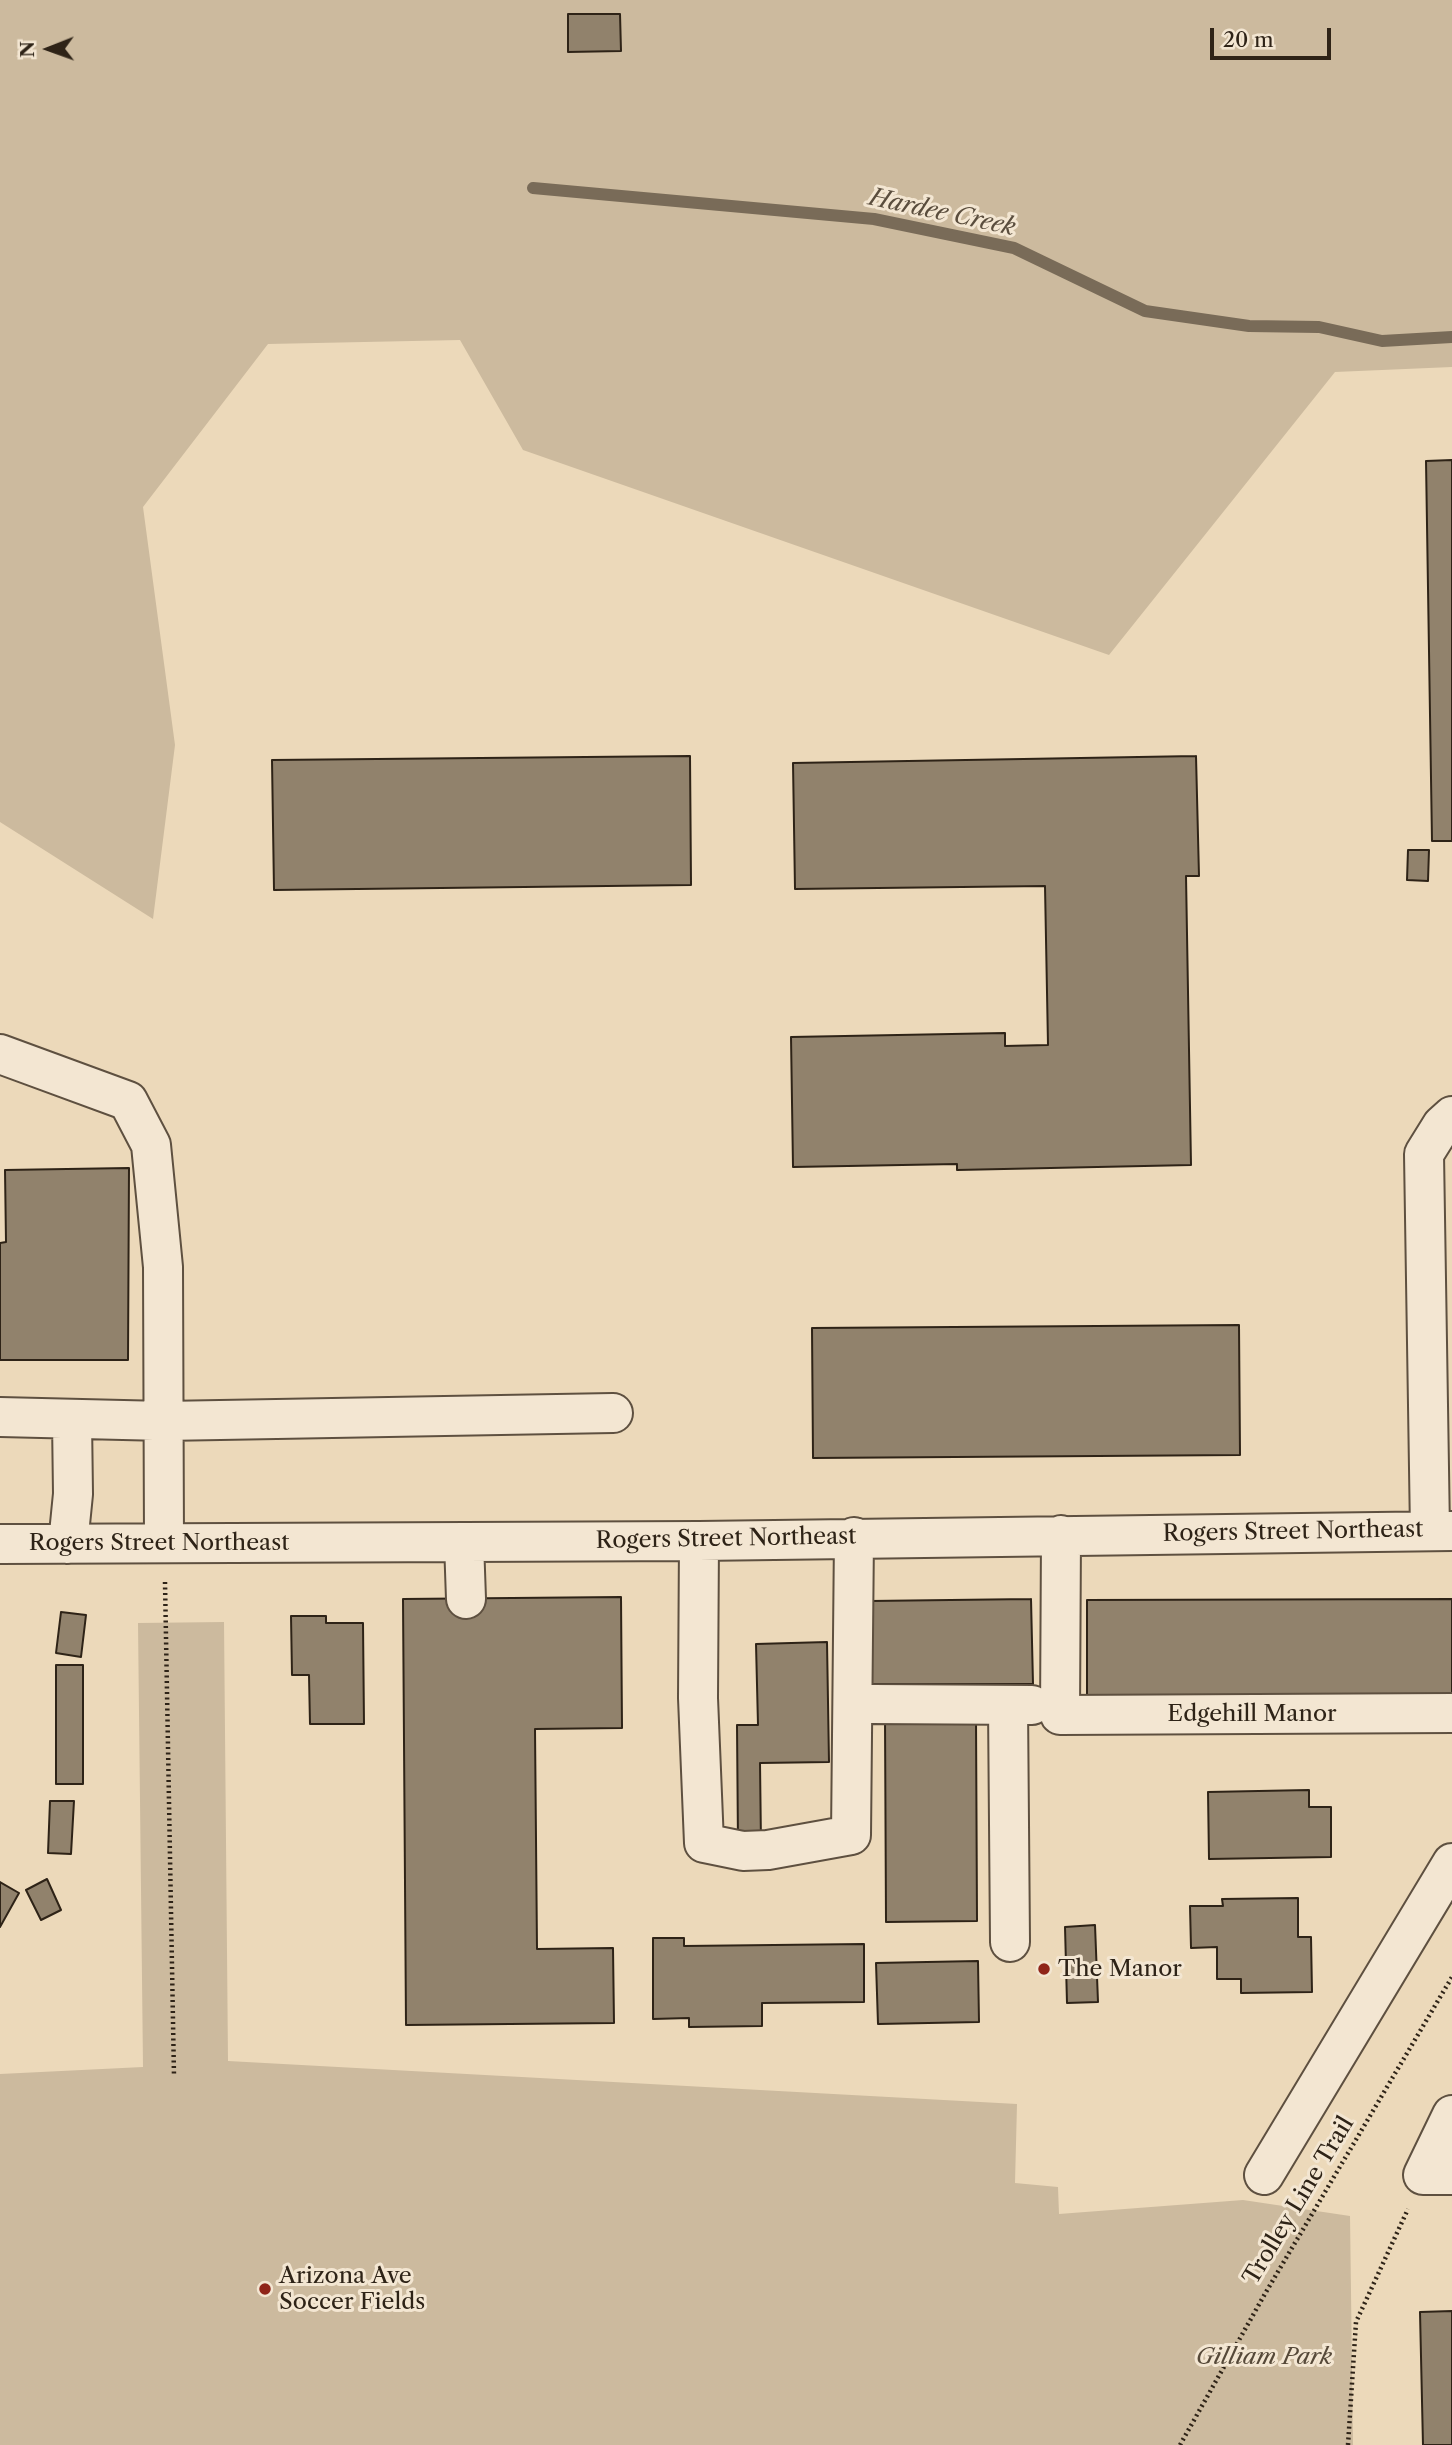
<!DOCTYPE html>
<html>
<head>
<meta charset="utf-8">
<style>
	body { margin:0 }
	#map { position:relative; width:1452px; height:2445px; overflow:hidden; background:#ecd9ba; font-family:"Libre Caslon Text",serif }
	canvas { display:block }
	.north { position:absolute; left:14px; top:14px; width:70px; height:70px; -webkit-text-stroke:5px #f3e6d2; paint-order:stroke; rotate:269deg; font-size:19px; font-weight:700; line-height:28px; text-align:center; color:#2e2317 }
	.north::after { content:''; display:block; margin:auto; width:24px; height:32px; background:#2e2317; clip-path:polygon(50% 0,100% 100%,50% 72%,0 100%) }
	.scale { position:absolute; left:1210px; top:28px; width:121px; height:32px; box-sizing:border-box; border:4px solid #2e2317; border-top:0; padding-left:9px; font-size:21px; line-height:24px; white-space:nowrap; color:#2e2317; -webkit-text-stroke:5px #f3e6d2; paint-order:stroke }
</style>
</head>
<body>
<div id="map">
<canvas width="1452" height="2445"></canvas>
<div class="north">N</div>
<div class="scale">20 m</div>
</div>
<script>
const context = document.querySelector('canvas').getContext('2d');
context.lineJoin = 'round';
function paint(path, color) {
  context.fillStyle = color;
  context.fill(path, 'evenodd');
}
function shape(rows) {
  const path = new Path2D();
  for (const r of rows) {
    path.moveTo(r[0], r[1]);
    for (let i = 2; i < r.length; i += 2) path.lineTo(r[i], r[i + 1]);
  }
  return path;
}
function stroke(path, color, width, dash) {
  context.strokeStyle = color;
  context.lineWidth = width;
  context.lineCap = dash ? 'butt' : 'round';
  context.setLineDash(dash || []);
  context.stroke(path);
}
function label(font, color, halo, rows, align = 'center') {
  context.font = font + ' "Libre Caslon Text",serif';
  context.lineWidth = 6;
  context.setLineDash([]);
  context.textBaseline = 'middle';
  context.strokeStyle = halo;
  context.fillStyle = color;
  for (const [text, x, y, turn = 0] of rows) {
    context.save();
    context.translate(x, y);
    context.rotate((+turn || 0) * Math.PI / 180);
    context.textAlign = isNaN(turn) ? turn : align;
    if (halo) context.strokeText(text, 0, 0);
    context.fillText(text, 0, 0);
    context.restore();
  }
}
const green = shape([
	[0,0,1452,0,1452,367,1335,372,1109,655,523,450,460,340,268,344,143,507,175,745,153,919,0,822],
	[224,1622,228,2061,1017,2104,1015,2183,1058,2187,1059,2214,1243,2200,1350,2216,1353,2445,0,2445,0,2074,143,2067,138,1623]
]);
const stream = shape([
	[533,188,874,219,1014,248,1145,311,1249,326,1319,327,1382,341,1452,337]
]);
const building = shape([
	[568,14,620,14,621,51,568,52,568,14],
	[1452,460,1452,841,1432,841,1426,461,1452,460],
	[690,756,691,885,274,890,272,760,690,756],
	[1196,756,1199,876,1186,876,1191,1165,957,1170,957,1164,793,1167,791,1037,1005,1033,1005,1046,1048,1045,1045,886,795,889,793,763,1196,756],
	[1408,850,1429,850,1428,881,1407,880,1408,850],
	[129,1168,128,1360,0,1360,0,1243,6,1242,5,1170,129,1168],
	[1239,1325,1240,1455,813,1458,812,1328,1239,1325],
	[621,1597,622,1728,535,1729,537,1949,613,1948,614,2023,406,2025,403,1599,621,1597],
	[1031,1599,1033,1684,872,1684,870,1601,1031,1599],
	[1452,1599,1452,1694,1087,1697,1087,1600,1452,1599],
	[61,1612,86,1615,81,1657,56,1653,61,1612],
	[291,1616,326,1616,326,1623,363,1623,364,1724,310,1724,309,1675,292,1675,291,1616],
	[827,1642,829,1762,760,1763,761,1844,738,1844,737,1725,758,1725,756,1644,827,1642],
	[56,1665,83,1665,83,1784,56,1784,56,1665],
	[885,1718,976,1718,977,1921,886,1922,885,1718],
	[1309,1790,1309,1807,1331,1807,1331,1857,1209,1859,1208,1792,1309,1790],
	[50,1801,74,1801,71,1854,48,1853,50,1801],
	[47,1879,61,1910,41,1920,26,1890,47,1879],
	[0,1882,19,1893,0,1927,0,1882],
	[1298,1898,1298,1937,1311,1937,1312,1992,1241,1993,1241,1979,1217,1979,1217,1947,1191,1948,1190,1906,1223,1906,1222,1899,1298,1898],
	[1095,1925,1098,2002,1067,2003,1065,1927,1095,1925],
	[653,1938,684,1938,684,1946,864,1944,864,2002,762,2003,762,2026,689,2027,689,2018,653,2019,653,1938],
	[978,1961,979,2022,878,2024,876,1963,978,1961],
	[1452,2311,1452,2445,1423,2445,1420,2312,1452,2311]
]);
const path = shape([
	[165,1582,174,2076],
	[1180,2445,1266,2292,1452,1977],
	[1348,2445,1356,2322,1408,2209]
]);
const minor = shape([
	[0,1054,128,1101,151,1145,163,1267,164,1542],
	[0,1417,164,1421,613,1413],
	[1430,1531,1424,1154,1442,1125,1452,1116],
	[1061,1535,1060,1715,1452,1713],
	[699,1541,698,1698,704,1843,743,1851,768,1850,851,1835,854,1537],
	[464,1542,466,1599],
	[0,1544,699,1541,1452,1531],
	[68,1544,73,1494,72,1420],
	[873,1704,1032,1705],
	[1008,1705,1010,1942],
	[1452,2115,1423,2175,1452,2175],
	[1264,2175,1452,1863]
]);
const markers = [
	[1044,1969,7,"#8f2418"],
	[265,2289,7,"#8f2418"]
];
const streetNames = [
	["Rogers Street Northeast",1293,1532,-1],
	["Rogers Street Northeast",726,1539,-1],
	["Rogers Street Northeast",159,1543],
	["Edgehill Manor",1252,1714],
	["Trolley Line Trail",1299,2201,-59]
];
const poiNames = [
	["The Manor",1058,1969],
	["Arizona Ave",279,2276],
	["Soccer Fields",279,2302]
];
const parkNames = [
	["Gilliam Park",1264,2357]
];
const waterNames = [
	["Hardee Creek",942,213,12]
];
paint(green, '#ccba9e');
stroke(stream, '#796b58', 12);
paint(building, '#91826c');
stroke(building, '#2e2317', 2);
stroke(minor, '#5e5040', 42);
stroke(path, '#2e2317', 4.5, [2, 3.5]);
stroke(minor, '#f3e6d2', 38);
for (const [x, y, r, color] of markers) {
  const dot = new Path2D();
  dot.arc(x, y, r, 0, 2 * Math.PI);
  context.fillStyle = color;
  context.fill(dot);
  stroke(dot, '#f3e6d2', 2.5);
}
label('23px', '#2e2317', '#f3e6d2', streetNames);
label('23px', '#2e2317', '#f3e6d2', poiNames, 'left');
label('italic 23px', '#564939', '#f3e6d2', parkNames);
label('italic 24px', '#5a4d3d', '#f3e6d2', waterNames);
</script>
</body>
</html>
